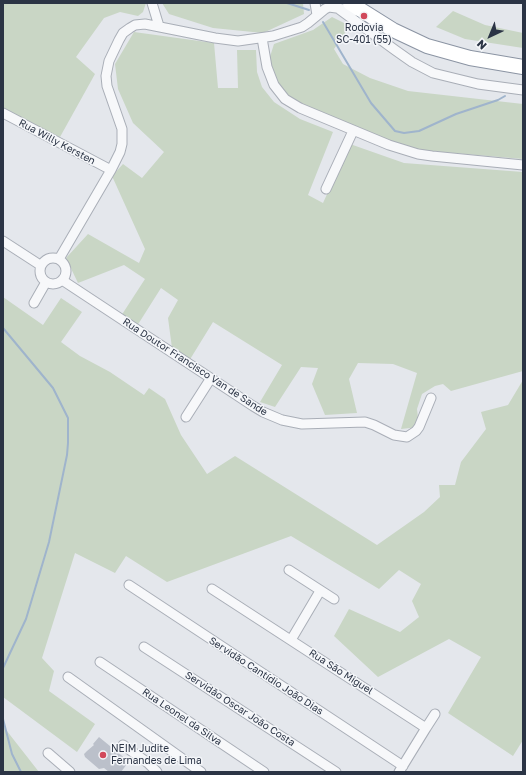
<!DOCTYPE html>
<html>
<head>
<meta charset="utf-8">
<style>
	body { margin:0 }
	#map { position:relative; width:526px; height:775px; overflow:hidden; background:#e4e7ec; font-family:"Golos Text",sans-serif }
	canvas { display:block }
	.frame { position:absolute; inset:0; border:4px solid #2b3445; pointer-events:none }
	.north { position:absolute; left:470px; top:16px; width:40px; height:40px; -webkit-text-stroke:3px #f4f6f9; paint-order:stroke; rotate:224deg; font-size:11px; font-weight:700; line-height:16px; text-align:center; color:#2b3445 }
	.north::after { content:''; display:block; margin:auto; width:14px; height:18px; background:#2b3445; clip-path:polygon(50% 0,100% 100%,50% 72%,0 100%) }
</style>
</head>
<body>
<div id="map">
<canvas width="526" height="775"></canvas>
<div class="frame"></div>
<div class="north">N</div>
</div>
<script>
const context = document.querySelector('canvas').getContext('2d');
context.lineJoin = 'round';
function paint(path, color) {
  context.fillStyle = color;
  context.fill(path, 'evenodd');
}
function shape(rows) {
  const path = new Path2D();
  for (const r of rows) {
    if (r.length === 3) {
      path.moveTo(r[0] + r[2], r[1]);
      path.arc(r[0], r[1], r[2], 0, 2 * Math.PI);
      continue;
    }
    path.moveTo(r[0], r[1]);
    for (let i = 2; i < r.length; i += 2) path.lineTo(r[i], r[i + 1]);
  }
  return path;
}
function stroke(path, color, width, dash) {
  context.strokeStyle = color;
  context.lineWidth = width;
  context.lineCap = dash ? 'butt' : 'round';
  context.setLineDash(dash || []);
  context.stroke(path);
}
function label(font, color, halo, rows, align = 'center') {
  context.font = font + ' "Golos Text",sans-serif';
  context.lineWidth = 3;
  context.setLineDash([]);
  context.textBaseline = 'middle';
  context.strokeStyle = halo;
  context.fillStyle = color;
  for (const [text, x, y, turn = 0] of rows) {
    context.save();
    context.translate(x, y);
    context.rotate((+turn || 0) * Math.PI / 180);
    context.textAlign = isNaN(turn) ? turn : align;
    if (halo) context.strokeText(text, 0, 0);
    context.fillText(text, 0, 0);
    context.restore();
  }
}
const green = shape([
	[3,3,146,3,143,12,138,16,120,12,104,18,76,57,95,74,60,137,3,110],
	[162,3,303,3,304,14,263,33,213,28,169,14],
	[453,11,485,25,523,33,523,48,465,39,436,27],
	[332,17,350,26,334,49,343,64,370,78,408,91,523,104,523,159,407,149,301,105,287,96,274,82,268,63,274,44,313,30],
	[134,32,214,43,218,88,238,88,237,50,256,50,257,72,262,87,274,102,300,119,333,132,308,195,323,203,350,144,404,163,523,172,523,371,451,391,443,384,435,386,422,394,417,409,419,427,401,429,417,373,393,364,358,363,349,379,357,413,325,415,312,384,318,368,301,367,275,407,260,402,282,365,213,322,189,361,172,348,168,318,178,300,161,288,137,326,121,316,145,279,124,265,78,283,66,258,88,234,139,263,145,249,112,176,123,164,142,178,164,152,133,123,118,89,115,64],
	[3,297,43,325,61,298,82,312,61,342,80,356,110,372,144,395,149,388,165,399,181,435,207,474,235,456,377,545,424,512,440,497,439,485,455,485,461,462,486,429,481,412,508,405,523,380,523,740,513,756,448,713,481,657,449,639,378,677,334,636,349,609,400,632,419,617,412,601,421,584,399,570,379,589,291,536,167,582,126,556,115,573,75,553,42,658,54,671,49,691,95,724,77,752,3,697],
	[3,726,39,772,3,772]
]);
const stream = shape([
	[287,3,309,10],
	[323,22,371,103,395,131,404,133,419,131,456,114,498,100,505,96],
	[3,328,53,388,68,418,68,443,67,455,49,542,26,619,3,668],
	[3,719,12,754,21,772]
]);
const building = shape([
	[99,737,127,760,127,764,121,772,109,772,104,768,99,769,85,757,84,754,87,751,94,745,93,744]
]);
const minor = shape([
	[152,3,159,26],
	[315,3,317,15],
	[339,9,395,50,412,62,433,73,478,84,523,90],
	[262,38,267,67,274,85,285,99,300,108,389,145,418,154,432,156,523,165],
	[3,113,111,170],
	[326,189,353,131],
	[3,241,40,265],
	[53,271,13],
	[59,259,111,170,120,152,122,144,122,129,107,86,106,76,109,61,119,40,123,33,130,28,135,25,145,24,215,38,238,41,273,36,302,27,308,23,325,9,329,7,358,11],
	[62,280,253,406,263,412,282,420,302,424,365,422,374,425,394,435,407,437,416,431,419,427,431,398],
	[34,303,46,282],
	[186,417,211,378],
	[289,570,334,599],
	[129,585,403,766],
	[212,589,426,728,399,772],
	[291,640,320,591],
	[144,647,336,772],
	[100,662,264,772],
	[68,677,201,772],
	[426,728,435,714],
	[123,745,148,763,157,772],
	[48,753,70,772]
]);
const highway = shape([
	[350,3,393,30,427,46,470,58,523,67]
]);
const markers = [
	[364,16,4,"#d1495b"],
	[103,755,4,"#d1495b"]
];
const poiNames = [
	["Rodovia",364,28],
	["SC-401 (55)",364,40],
	["NEIM Judite",111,749,"left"],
	["Fernandes de Lima",111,761,"left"]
];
const streetNames = [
	["Rua Willy Kersten",57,142,28],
	["Rua Doutor Francisco Van de Sande",195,367,33],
	["Rua São Miguel",341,672,33],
	["Servidão Cantídio João Dias",266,676,33],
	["Servidão Oscar João Costa",240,709,33],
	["Rua Leonel da Silva",182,717,34]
];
paint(green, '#c9d6c5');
stroke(stream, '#9fb4cc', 2);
paint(building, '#bbc0ca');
stroke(minor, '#a9aeb7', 11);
stroke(highway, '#8b94a3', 16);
stroke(minor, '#f7f8fa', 9);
stroke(highway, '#fff', 14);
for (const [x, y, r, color] of markers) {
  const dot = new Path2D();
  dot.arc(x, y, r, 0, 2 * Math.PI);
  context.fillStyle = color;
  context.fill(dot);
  stroke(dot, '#f4f6f9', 1.5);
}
label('10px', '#2b3445', '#f4f6f9', poiNames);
label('10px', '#2b3445', '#f4f6f9', streetNames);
</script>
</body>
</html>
